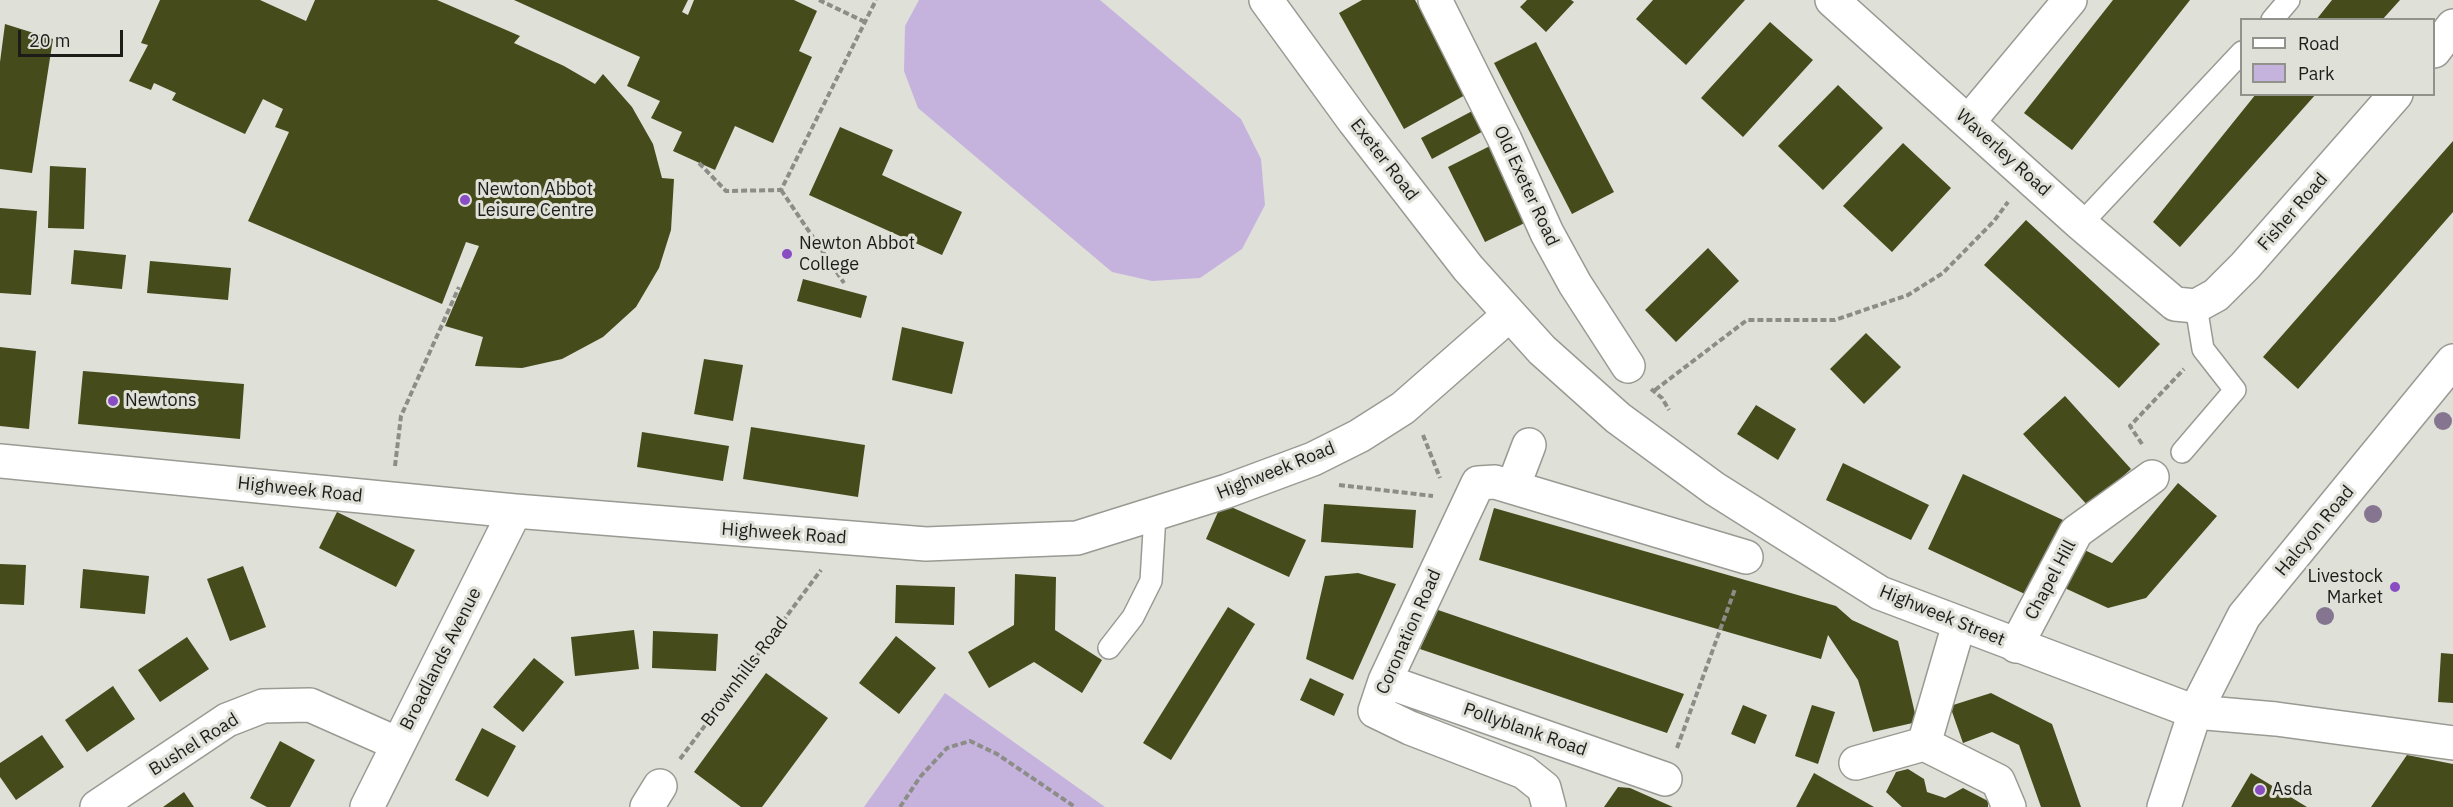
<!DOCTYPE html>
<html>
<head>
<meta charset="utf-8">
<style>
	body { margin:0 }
	#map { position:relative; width:2453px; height:807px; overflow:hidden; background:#dfe0d8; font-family:"IBM Plex Sans",sans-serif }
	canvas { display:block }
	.legend { position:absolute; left:2240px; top:18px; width:195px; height:78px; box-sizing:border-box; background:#dfe0d8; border:2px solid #91928c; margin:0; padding:8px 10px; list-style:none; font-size:18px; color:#1c1c19 }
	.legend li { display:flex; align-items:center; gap:12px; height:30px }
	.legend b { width:30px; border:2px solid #91928c }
	.scale { position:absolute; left:18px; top:30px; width:105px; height:27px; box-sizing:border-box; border:3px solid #1c1c19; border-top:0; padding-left:8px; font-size:18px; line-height:21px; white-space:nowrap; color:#1c1c19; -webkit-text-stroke:4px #dfe0d8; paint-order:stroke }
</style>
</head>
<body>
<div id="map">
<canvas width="2453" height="807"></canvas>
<ul class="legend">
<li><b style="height:8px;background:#fff"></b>Road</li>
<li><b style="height:16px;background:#c5b3de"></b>Park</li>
</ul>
<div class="scale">20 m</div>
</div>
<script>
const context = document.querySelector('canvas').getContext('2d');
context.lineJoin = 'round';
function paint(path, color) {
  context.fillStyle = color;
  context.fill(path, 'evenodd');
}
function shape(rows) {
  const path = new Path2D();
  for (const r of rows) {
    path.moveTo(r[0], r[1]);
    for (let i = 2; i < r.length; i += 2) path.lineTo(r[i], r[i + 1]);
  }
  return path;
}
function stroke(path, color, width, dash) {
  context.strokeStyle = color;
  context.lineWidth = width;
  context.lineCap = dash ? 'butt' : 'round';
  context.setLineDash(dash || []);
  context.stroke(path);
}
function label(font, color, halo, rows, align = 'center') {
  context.font = font + ' "IBM Plex Sans",sans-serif';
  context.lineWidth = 6;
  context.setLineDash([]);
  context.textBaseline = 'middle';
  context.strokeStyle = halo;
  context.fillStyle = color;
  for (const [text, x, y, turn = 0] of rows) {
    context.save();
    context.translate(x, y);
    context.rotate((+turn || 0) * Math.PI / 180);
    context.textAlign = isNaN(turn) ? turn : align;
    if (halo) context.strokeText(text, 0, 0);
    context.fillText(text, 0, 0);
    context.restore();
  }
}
const green = shape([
	[919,0,1100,0,1241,119,1261,159,1265,205,1242,249,1200,278,1152,281,1112,272,918,108,904,71,905,26],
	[945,693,1105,807,864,807]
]);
const building = shape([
	[160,0,260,0,306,21,315,0,437,0,520,36,514,43,564,66,595,84,603,74,632,107,653,144,662,178,674,179,671,230,659,268,636,307,603,337,562,359,522,368,475,366,483,337,445,326,479,246,466,242,442,304,248,221,289,132,275,127,283,109,263,99,245,134,172,100,176,93,154,83,151,90,129,81,148,45,141,43],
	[514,0,688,0,682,12,688,15,694,0,794,0,817,11,799,51,812,57,773,143,735,126,715,170,673,151,682,132,651,118,660,101,627,86,640,57],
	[1362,0,1415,0,1467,94,1404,129,1339,13],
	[1527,0,1571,0,1574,2,1546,32,1520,7],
	[1653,0,1745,0,1686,65,1636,19],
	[2113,0,2190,0,2072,150,2024,113],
	[2332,0,2400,0,2382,20,2316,20],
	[1770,22,1813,60,1743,137,1701,98],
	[5,24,53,39,32,173,0,169,0,62],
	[1536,42,1614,192,1572,214,1494,63],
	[1838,85,1883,128,1823,190,1778,146],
	[2256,94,2316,94,2180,247,2153,222],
	[1478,108,1489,128,1432,159,1421,138],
	[840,127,893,150,882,175,962,212,942,255,809,195],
	[2453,141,2453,212,2298,389,2263,357],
	[1496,143,1533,219,1485,242,1448,167],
	[1903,143,1951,188,1892,252,1843,206],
	[50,166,86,168,84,229,48,228],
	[0,208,37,211,31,295,0,293],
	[2026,220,2160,344,2119,388,1984,265],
	[1708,248,1739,281,1676,342,1645,310],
	[74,250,126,255,122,289,71,284],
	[150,261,231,268,228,300,147,293],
	[803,279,867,296,861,318,797,301],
	[902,327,964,342,952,394,892,380],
	[1866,333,1901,367,1864,404,1830,369],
	[0,347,36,351,29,429,0,426],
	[704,359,743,365,733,421,694,414],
	[83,371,244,384,240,439,78,424],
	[2065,396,2131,469,2089,507,2023,434],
	[1756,405,1796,429,1778,460,1737,434],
	[751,427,865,445,858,497,743,479],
	[642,432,729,446,723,481,637,467],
	[1843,463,1929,505,1911,540,1826,500],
	[1963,474,2063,520,2027,595,1928,549],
	[2178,483,2217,516,2146,598,2108,608,2056,584,2074,545,2112,563],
	[1222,503,1306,540,1289,577,1206,539],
	[1324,504,1416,510,1413,548,1321,542],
	[1494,508,1836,606,1852,620,1898,641,1917,722,1873,732,1858,680,1828,635,1821,659,1479,560],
	[337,512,415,550,396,587,319,548],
	[0,564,26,565,24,605,0,604],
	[243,566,266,627,230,641,207,579],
	[83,569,149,576,145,614,80,608],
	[1358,573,1396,584,1353,680,1306,659,1325,576],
	[1015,574,1056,577,1055,630,1102,660,1082,693,1034,662,989,688,968,652,1014,625],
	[896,585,955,587,954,625,895,623],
	[1228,607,1255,624,1171,760,1143,743],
	[1438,610,1684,694,1667,733,1420,649],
	[634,630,639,669,575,676,571,637],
	[653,631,718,634,716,671,652,668],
	[896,636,936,668,899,714,859,683],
	[187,637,209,669,160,702,138,670],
	[2441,653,2453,654,2453,703,2438,702],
	[534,658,564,682,523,732,493,707],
	[766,673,828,718,762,807,741,807,694,772],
	[1310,678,1344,694,1334,716,1300,700],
	[113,686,135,719,87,752,65,720],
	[1991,693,2052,724,2081,807,2041,807,2019,745,1992,732,1963,743,1950,706],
	[1743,705,1767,715,1755,744,1731,734],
	[1812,705,1835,712,1818,764,1795,756],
	[482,728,516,746,488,797,455,780],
	[42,735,64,767,16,800,0,777,0,763],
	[280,741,315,760,290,807,267,807,250,798],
	[2407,755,2453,764,2453,807,2371,807],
	[1908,769,1924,779,1927,792,1945,798,1963,788,1988,801,1988,807,1902,807,1886,792,1896,772],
	[1814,773,1874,807,1796,807],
	[2251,773,2307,807,2231,807],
	[1618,787,1630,788,1673,807,1604,807],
	[184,792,194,807,163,807]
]);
const path = shape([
	[819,0,865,22],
	[699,163,726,191,781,190,876,0],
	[781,190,844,283],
	[1651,389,1662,398,1669,410],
	[1655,390,1747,320,1835,320,1908,295,1943,273,1994,221,2008,202],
	[1423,435,1440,478],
	[2142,444,2130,426,2184,369],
	[395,466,401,416,459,287],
	[1339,485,1433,496],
	[1677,748,1735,589],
	[680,759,821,570],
	[900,807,920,777,947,748,970,741,997,754,1075,807]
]);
const lane = shape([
	[2272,20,2289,0],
	[2081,224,2242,52],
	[2182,452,2235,390,2203,349,2196,306],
	[1109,648,1133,617,1151,581,1155,515]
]);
const street = shape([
	[1435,0,1505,140,1547,233,1575,284,1628,366],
	[1832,0,2081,224,2175,304,2196,306,2216,295,2245,266,2396,94],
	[2434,51,2453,26],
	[1969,121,2070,0],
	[0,461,515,511,926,544,1077,538,1227,491,1313,459,1359,436,1403,408,1509,315],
	[1513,487,1529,445],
	[2016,646,2076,532,2152,477],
	[1385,681,1665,779],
	[2195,712,2276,719,2453,743],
	[1924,744,1998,781,2009,807],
	[1856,763,1924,744,1959,624],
	[97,807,227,720,263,706,310,705,398,744],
	[367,807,515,511],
	[647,807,660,786],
	[1549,807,1544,788,1524,772,1410,728,1375,711,1385,681,1478,483,1495,482,1746,557]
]);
const secondary = shape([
	[2195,712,2244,616,2453,361]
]);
const primary = shape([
	[1266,0,1354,121,1468,268,1542,350,1618,418,1715,489,1880,593,2195,712,2164,807]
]);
const trees = [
	[2443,421],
	[2373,514],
	[2325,616]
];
const markers = [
	[465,200,6,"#894cc3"],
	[787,254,6,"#894cc3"],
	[113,401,6,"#894cc3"],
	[2395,587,6,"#894cc3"],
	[2260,790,6,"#894cc3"]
];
const streetNames = [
	["Waverley Road",2003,153,42],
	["Exeter Road",1384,160,52],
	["Old Exeter Road",1526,186,65],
	["Fisher Road",2293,212,-49],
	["Highweek Road",1276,471,-22],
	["Highweek Road",300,490,6],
	["Halcyon Road",2315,531,-50],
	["Highweek Road",784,534,4],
	["Chapel Hill",2051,580,-62],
	["Highweek Street",1942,616,22],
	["Coronation Road",1409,632,-66],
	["Broadlands Avenue",441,659,-63],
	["Brownhills Road",745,672,-53],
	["Pollyblank Road",1525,730,19],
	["Bushel Road",194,745,-32]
];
const poiNames = [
	["Newton Abbot",477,190],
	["Leisure Centre",477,211],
	["Newton Abbot",799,244],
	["College",799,265],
	["Newtons",125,401],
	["Livestock",2383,577,"right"],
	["Market",2383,598,"right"],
	["Asda",2272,790]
];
paint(green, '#c5b3de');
paint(building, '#454b1b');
stroke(lane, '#999a93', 24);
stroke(street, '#999a93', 36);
stroke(secondary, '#999a93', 36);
stroke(primary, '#999a93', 36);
stroke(path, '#8c8d87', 4, [6, 3]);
stroke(lane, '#fff', 21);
stroke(street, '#fff', 33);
stroke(secondary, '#fff', 33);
stroke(primary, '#fff', 33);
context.fillStyle = '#857590';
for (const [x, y] of trees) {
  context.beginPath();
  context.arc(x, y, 9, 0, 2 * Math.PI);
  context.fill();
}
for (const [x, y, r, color] of markers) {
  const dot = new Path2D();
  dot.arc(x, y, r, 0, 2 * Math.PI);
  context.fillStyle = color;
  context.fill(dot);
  stroke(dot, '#dfe0d8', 2);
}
label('18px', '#1c1c19', '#dfe0d8', streetNames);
label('18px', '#1c1c19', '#dfe0d8', poiNames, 'left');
</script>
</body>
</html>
